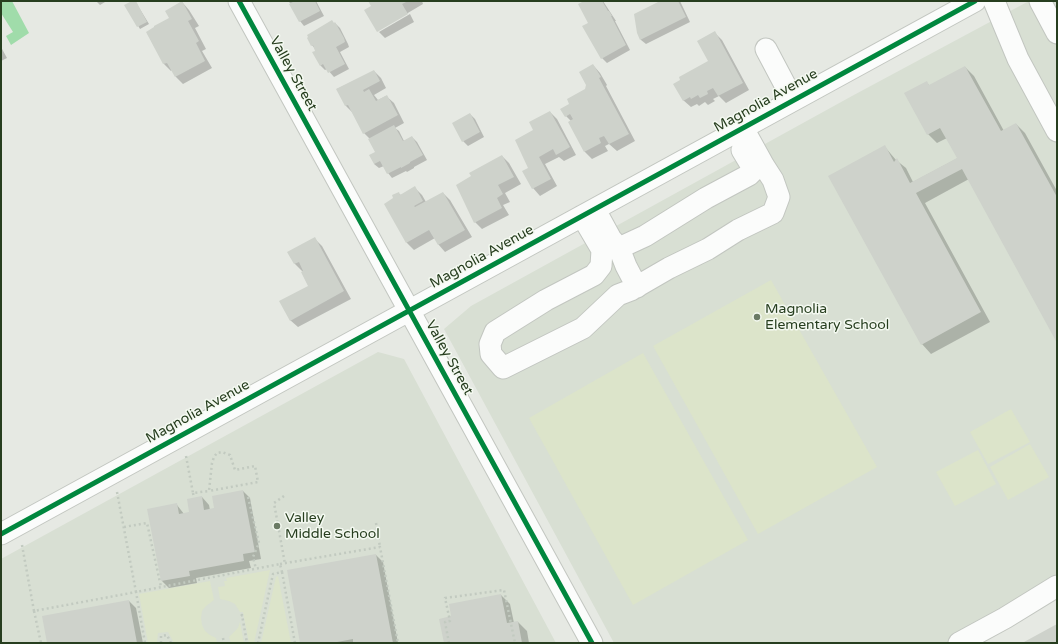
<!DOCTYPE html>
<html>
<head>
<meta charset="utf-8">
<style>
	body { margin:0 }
	#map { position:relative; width:1058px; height:644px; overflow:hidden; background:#e6e9e3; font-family:"Varela Round",sans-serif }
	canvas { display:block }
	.frame { position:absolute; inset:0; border:2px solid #273e1f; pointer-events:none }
</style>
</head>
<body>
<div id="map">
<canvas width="1058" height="644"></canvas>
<div class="frame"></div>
</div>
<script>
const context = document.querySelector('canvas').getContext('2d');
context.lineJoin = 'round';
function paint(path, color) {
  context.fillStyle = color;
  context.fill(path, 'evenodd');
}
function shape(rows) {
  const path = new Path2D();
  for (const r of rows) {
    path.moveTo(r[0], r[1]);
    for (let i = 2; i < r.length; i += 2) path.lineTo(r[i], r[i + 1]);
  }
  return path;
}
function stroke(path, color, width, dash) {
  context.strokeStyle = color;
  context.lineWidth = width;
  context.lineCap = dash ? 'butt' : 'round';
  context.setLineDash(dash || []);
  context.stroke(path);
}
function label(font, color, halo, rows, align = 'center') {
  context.font = font + ' "Varela Round",sans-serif';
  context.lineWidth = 3;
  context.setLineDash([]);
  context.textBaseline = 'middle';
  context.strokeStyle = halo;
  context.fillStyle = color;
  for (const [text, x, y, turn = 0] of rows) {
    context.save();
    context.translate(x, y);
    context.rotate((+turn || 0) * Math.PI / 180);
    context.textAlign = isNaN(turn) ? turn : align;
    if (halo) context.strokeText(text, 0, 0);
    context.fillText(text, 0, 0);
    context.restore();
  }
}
const built = shape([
	[1029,1,1057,1,1057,596,971,643,614,643,444,329,471,306,852,96],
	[378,352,404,359,556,643,1,643,1,559]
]);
const green = shape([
	[771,280,877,467,758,534,653,346],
	[643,353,748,540,633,605,529,418],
	[1011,409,1030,442,988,464,970,432],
	[1030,444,1049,477,1008,500,990,467],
	[978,450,996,484,955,506,936,472],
	[270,570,254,643,249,643,243,612,240,612,235,604,229,601,220,599,218,587,225,586,224,581,227,581,226,578],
	[278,576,291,643,261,643,276,577],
	[210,581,214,600,206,606,202,611,201,618,202,625,205,631,210,635,216,638,217,643,174,643,168,632,158,633,157,643,148,643,139,594],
	[240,622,244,643,231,643,229,637,238,628]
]);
const water = shape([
	[3,1,12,1,29,33,11,45,6,36,13,32,1,13,1,2]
]);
const shadow = shape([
	[96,1,105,1,105,2,100,5],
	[135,1,149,24,140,29,126,5],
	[288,1,316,1,324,16,304,26,300,21,291,4],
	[369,1,422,1,423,4,379,30,379,32,372,6],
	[586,1,603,1,616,21,615,21,630,50,607,63,602,58,589,23],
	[662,1,680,1,690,22,646,44,641,40,638,32],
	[182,2,189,10,199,26,195,28,206,49,202,51,212,68,183,84,176,77,172,70,171,71,164,64,147,33,170,18],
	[410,14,414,22,385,38,379,32],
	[335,23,340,28,348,44,349,47,340,52,349,69,334,77,327,69,325,70,320,65,315,49,312,45],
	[715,33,722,40,749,90,726,103,719,96,713,99,715,101,708,105,705,102,699,106,697,104,691,107,683,100,710,62],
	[1,47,7,58,1,61],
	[593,65,600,73,607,85,606,86,635,141,617,151,609,144,605,146,608,151,592,159,585,152,569,122,571,121,566,116,570,104,586,90],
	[965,67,974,76,1004,131,1016,124,1025,133,1057,191,1057,341,969,179,925,203,990,322,931,354,922,344,885,147,896,160,906,168,913,182,958,158,947,138,937,143,928,134,926,82,930,86],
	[374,71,381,78,386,88,374,95,378,100,386,96,394,103,404,123,395,128,399,131,404,141,412,137,417,142,427,160,414,167,414,168,407,172,406,171,392,178,388,173,384,166,379,168,374,164,376,152,370,139,364,133,352,112,346,106,337,89],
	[550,112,557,119,576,155,564,161,559,157,545,164,557,186,540,196,533,188,530,168],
	[470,114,475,119,484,137,468,146,463,141],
	[502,156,509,163,521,184,505,193,510,202,503,205,509,215,482,229,475,222],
	[415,188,422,195,426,202,443,193,450,200,472,237,445,252,438,244,435,238,414,250,407,243,386,204,395,199,398,193,401,195],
	[315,239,322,246,351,299,298,327,290,320,310,286,303,272,295,264,288,253],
	[243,491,250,498,261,559,249,561,251,568,196,578,197,583,169,588,162,581,177,505,184,514,191,512,202,497,209,505,210,510,216,508],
	[376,555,383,562,398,643,301,643],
	[501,595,510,604,514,623,518,622,527,631,529,643,445,643,452,617],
	[129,601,136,608,143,643,48,643]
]);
const building = shape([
	[132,1,136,1,147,22,137,27,124,5],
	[182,1,192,19,188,21,199,41,196,43,205,61,175,77,167,63,163,64,146,32,154,27,154,26,169,18,165,11],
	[295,1,315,1,320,11,299,22,289,4],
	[368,1,408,1,402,4,408,14,377,32,364,10,371,6],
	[584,1,602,1,608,11,609,11,612,16,611,16,626,45,601,59,582,26,588,23,578,4],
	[660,1,678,1,686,17,640,40,637,33,634,14],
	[332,20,334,23,335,22,344,38,345,42,336,47,345,64,328,73,323,64,320,66,312,52,315,51,313,45,311,46,307,38,308,37,307,35],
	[715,31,743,83,718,96,713,88,707,91,708,94,700,98,698,95,691,99,690,97,683,101,673,84,680,80,679,77,708,61,697,41],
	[593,64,601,77,599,78,629,134,609,144,604,136,599,138,601,143,584,152,568,122,573,119,570,114,565,117,560,109,569,104,567,99,585,89,586,85,579,72],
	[965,66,1001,131,1016,123,1057,197,1057,343,962,169,916,193,981,312,921,345,828,176,885,145,894,162,897,158,910,183,957,158,940,128,927,135,904,93,927,81,929,85],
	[374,70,380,81,363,90,364,92,369,89,376,101,387,95,398,115,363,134,348,105,345,106,336,89],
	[550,111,570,147,556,155,553,149,539,157,551,179,532,189,522,171,528,168,515,140,533,130,529,122],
	[470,113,480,132,462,142,452,123],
	[394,125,403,141,412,136,423,155,410,162,410,163,401,168,401,167,387,174,380,161,374,164,369,155,375,152,368,139],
	[502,155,514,177,498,185,503,194,497,198,502,208,474,223,456,185,471,176,469,173],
	[415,186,423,201,414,206,415,207,443,192,465,230,438,245,429,230,406,243,384,204,393,198,392,195,399,192,400,195],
	[315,237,344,291,290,321,279,301,308,286,301,272,303,271,299,262,294,264,287,252],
	[243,490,255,552,243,554,244,561,189,571,190,576,161,581,147,509,177,503,179,514,189,512,187,499,202,496,204,510,214,508,212,496],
	[376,554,393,643,353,643,353,639,332,643,300,643,287,570],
	[501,594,507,623,518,621,522,643,444,643,439,619,451,616,449,604],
	[129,600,137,643,47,643,42,616],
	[1057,624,1057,643,1024,643,1024,642]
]);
const path = shape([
	[186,456,193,493,209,491,212,463,214,457,217,453,222,452,230,455,235,470,255,466,258,482,209,491],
	[117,492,136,592,280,564,282,572,273,574,258,643],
	[193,493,194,498],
	[284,496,274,503,285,564],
	[248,497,259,543,253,557,256,569],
	[376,523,380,547],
	[124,527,147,523,161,587],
	[22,545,34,611,136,592,145,643],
	[280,564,380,547,398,643],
	[282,572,295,643],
	[34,611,41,643],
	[241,616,242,615,247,643],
	[223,638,224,643],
	[161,643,161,636,167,635,171,643],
	[449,643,445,622,450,621,445,598,504,590,515,643]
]);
const minor = shape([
	[239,1,592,643],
	[994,1,1018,59,1057,131],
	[1040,1,1057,33],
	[766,49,793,100],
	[582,216,602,250,601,266,594,275,546,300,495,332,490,344,491,354,503,368,583,328,618,295,631,290,669,268,708,249,738,230,773,213,779,197,773,180,764,166,743,128],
	[599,217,611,239,619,248,645,236,706,198,749,175,754,170,742,150],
	[619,248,626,266,637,287],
	[1,534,975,1],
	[959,643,1005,618,1057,586]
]);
const cycleway = shape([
	[239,1,592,643],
	[1,534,975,1]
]);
const markers = [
	[757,317,4,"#6a7a64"],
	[277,526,4,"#6a7a64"]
];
const streetNames = [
	["Valley Street",293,74,61],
	["Magnolia Avenue",766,101,-29],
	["Magnolia Avenue",482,257,-29],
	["Valley Street",449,358,61],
	["Magnolia Avenue",198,412,-29]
];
const poiNames = [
	["Magnolia",765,309],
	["Elementary School",765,325],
	["Valley",285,518],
	["Middle School",285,534]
];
paint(built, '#d8dfd3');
paint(green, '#dce4ca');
paint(water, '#a0dcaa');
paint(shadow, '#0003');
paint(building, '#ced2cb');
stroke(minor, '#c2c6c0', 23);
stroke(path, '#c2cac0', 2.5, [2, 3]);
stroke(minor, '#fbfcfb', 21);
stroke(cycleway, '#00873e', 5);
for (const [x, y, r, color] of markers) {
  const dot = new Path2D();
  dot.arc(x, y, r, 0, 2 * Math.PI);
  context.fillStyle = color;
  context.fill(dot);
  stroke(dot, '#f4f9f1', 1.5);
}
label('14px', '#273e1f', '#f4f9f1', streetNames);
label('14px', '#273e1f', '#f4f9f1', poiNames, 'left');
</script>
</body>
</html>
